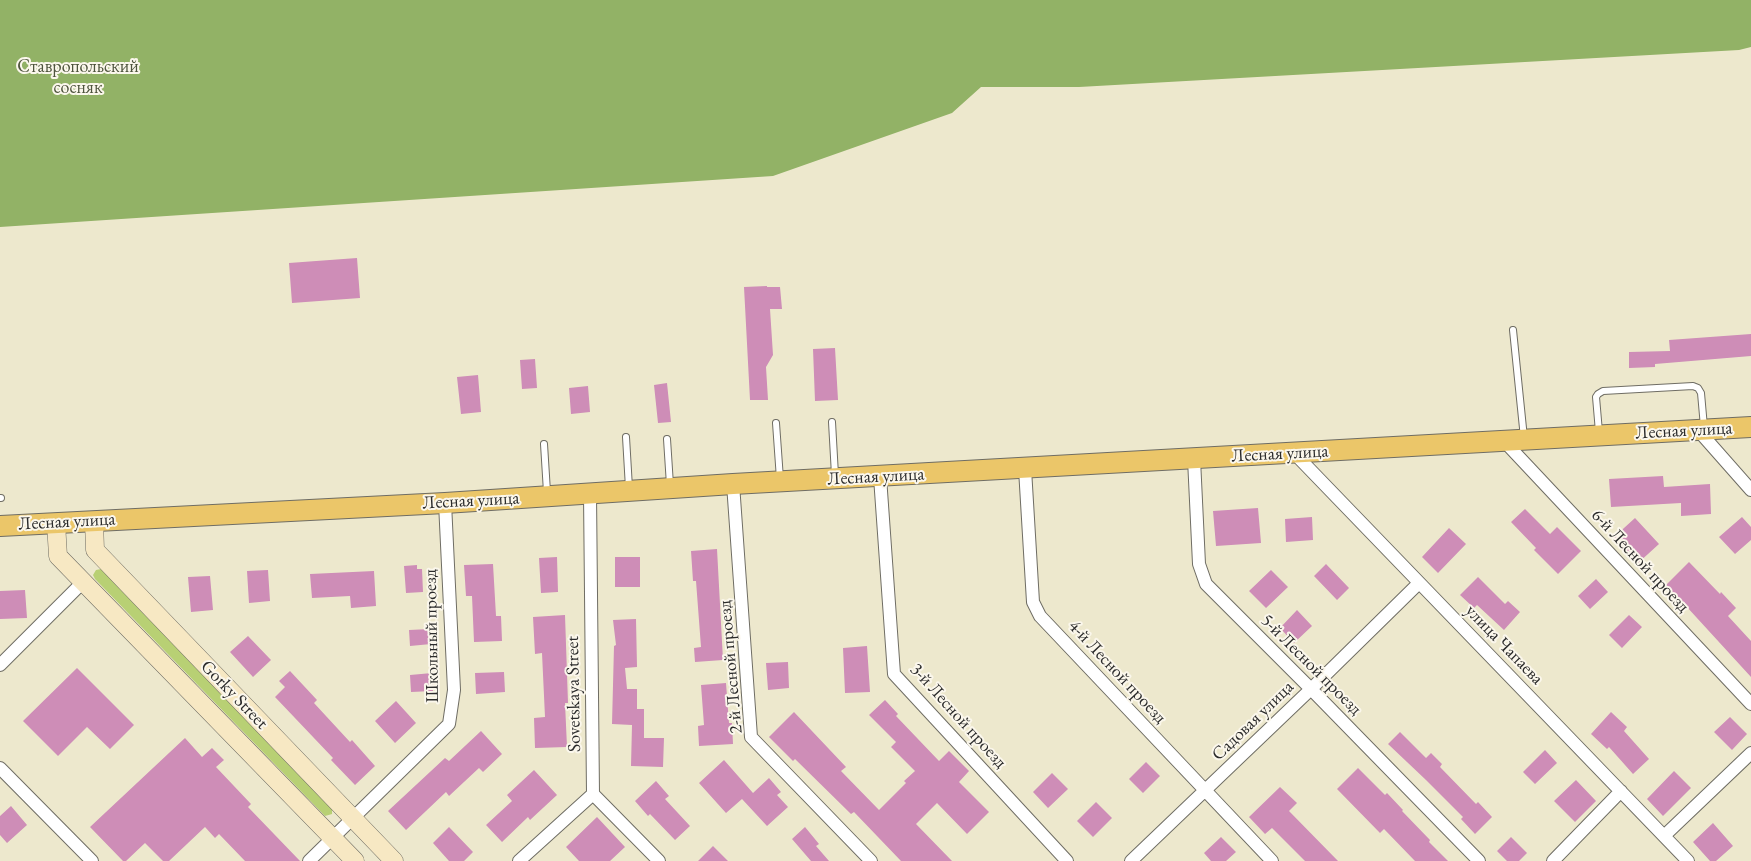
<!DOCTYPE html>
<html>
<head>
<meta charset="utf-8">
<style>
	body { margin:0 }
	canvas { display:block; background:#ede8cd }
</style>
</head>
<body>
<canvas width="1751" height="861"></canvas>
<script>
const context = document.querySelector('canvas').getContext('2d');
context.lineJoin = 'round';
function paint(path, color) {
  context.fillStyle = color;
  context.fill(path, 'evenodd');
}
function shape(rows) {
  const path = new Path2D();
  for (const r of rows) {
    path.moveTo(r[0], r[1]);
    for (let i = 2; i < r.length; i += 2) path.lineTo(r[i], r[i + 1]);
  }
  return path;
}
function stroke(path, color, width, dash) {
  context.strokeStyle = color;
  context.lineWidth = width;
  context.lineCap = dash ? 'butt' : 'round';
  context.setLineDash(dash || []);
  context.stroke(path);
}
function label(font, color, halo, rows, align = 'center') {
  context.font = font + ' "EB Garamond",serif';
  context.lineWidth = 4;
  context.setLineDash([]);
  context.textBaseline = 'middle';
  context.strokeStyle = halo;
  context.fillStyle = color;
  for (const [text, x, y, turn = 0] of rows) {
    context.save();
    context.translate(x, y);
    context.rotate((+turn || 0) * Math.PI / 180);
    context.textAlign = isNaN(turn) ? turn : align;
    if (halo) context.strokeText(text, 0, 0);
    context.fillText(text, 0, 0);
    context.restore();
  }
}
const green = shape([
	[101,569,104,571,332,807,332,814,325,816,95,579,93,575,96,570]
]);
const forest = shape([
	[0,0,1751,0,1751,47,1739,50,1079,87,981,87,952,113,773,176,0,227]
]);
const building = shape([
	[357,258,360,298,292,303,289,263],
	[767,286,767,287,780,287,782,309,770,309,773,355,766,367,768,400,750,400,744,287],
	[1751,334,1751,356,1655,364,1655,367,1629,368,1629,352,1670,351,1669,340],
	[835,348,838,400,815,401,813,349],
	[535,359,537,388,522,389,520,360],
	[478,375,481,412,461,414,457,377],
	[667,383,671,422,658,423,654,385],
	[588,386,590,412,571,414,569,388],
	[1663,476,1664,487,1710,484,1711,514,1681,516,1681,503,1611,507,1609,479],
	[1258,508,1261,543,1216,546,1213,511],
	[1525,509,1550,534,1557,527,1581,551,1558,574,1534,550,1536,548,1511,522],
	[1312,517,1313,540,1286,542,1285,519],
	[1742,517,1751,527,1751,540,1735,554,1719,537],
	[1635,518,1659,544,1637,564,1613,538],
	[1449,528,1466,544,1438,573,1422,557],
	[717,549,723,660,695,662,694,648,701,647,696,581,693,581,691,551],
	[557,557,558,592,541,593,539,558],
	[615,557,640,557,640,587,615,587],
	[1689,562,1720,594,1721,592,1736,608,1728,616,1751,641,1751,677,1686,606,1685,607,1665,586],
	[493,564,496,616,501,616,502,641,474,642,472,596,466,596,464,565],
	[1326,564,1349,588,1337,600,1314,576],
	[417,565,417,569,422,569,423,592,406,593,404,566],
	[268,570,270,601,249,603,247,571],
	[1271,570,1288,587,1266,608,1249,591],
	[374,571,376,606,351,608,350,596,312,598,310,574],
	[210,576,213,610,191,612,188,577],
	[1478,577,1505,604,1508,601,1520,612,1504,630,1477,605,1474,608,1460,595],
	[1596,579,1608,592,1590,609,1578,596],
	[25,590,27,618,0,619,0,591],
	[1297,610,1312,626,1294,643,1280,628],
	[565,615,568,703,565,703,567,747,535,748,534,718,545,717,542,653,535,654,533,617],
	[1629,615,1642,627,1622,648,1609,635],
	[636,619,637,667,625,668,627,689,637,689,637,709,644,709,644,738,664,738,663,767,631,766,632,725,612,724,614,646,616,645,613,620],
	[430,629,431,644,410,646,409,630],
	[248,636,271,660,253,677,230,652],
	[867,646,870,692,845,693,843,648],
	[788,662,789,688,768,690,766,663],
	[77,668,134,725,110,749,87,727,58,756,23,721],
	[290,671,317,700,314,703,350,742,352,740,375,766,355,785,331,760,333,758,275,697,285,687,279,681],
	[504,672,505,692,476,694,475,673],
	[432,673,433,691,411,692,410,675],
	[726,683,729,723,732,723,733,744,699,746,698,726,704,725,701,685],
	[885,700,898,714,896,716,939,761,949,751,969,771,959,782,989,812,967,834,937,803,916,824,952,861,901,861,854,812,851,814,795,759,793,761,769,737,794,712,846,767,841,771,879,810,906,783,904,781,915,771,891,747,896,742,869,715],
	[396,701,416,723,395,743,375,721],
	[1611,712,1627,727,1624,731,1649,759,1633,774,1609,747,1607,749,1591,734],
	[1730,717,1747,734,1732,750,1714,732],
	[481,731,502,754,483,772,479,768,449,796,446,792,406,830,388,811,445,758,449,761],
	[1400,732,1426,758,1431,753,1442,764,1440,767,1476,804,1478,802,1492,817,1475,834,1461,819,1463,817,1426,780,1388,744],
	[185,738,202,757,212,748,224,760,216,767,251,804,248,807,300,861,245,861,219,834,215,838,205,827,169,861,163,861,145,843,126,861,123,861,90,827],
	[1545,750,1557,763,1535,784,1523,772],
	[724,760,753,793,769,778,781,792,777,795,788,807,767,826,742,799,726,813,699,783],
	[1146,762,1160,776,1143,793,1129,779],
	[1358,768,1385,795,1387,793,1403,810,1402,811,1430,840,1429,842,1448,861,1415,861,1384,829,1380,833,1337,789],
	[534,770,557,795,530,820,528,817,502,842,486,825,512,801,507,795],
	[1674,771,1691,788,1663,816,1647,799],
	[1052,773,1068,789,1048,808,1033,792],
	[1576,780,1596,801,1575,822,1554,801],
	[656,781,669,796,665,799,690,826,675,840,650,814,648,816,635,801],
	[1280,787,1297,803,1289,811,1338,861,1305,861,1272,828,1265,834,1249,817],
	[1096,802,1112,818,1093,837,1077,821],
	[11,806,27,825,7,843,0,835,0,816],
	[597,817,625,847,610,861,579,861,566,847],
	[1713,823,1733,846,1716,861,1710,861,1693,842],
	[449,827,473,852,464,861,449,861,433,843],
	[805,827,819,844,816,846,829,861,811,861,792,839],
	[1221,837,1236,852,1226,861,1211,861,1204,853],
	[1511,837,1527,853,1519,861,1507,861,1497,851],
	[713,846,728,861,698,861]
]);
const lane = shape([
	[1513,330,1524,438],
	[832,422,835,475],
	[776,423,780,479],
	[1599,432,1596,397,1598,394,1603,391,1693,386,1698,388,1701,393,1704,427],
	[626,437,629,488],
	[667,439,670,485],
	[544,444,547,492],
	[0,498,1,498]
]);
const street = shape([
	[1698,430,1751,490],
	[1504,441,1751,704],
	[1295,454,1688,861],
	[1194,459,1199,564,1206,584,1311,689,1479,861],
	[1025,469,1033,602,1040,616,1272,861],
	[880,477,894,674,1067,861],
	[733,484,751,737,871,861],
	[0,665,83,582],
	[0,768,92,861],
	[593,794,659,861],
	[1664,836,1751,753],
	[309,861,449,724,454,690,445,503],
	[519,861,593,794,590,494],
	[1131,861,1311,689,1419,583],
	[1553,861,1621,791]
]);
const secondary = shape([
	[94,521,95,550,394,861],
	[56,523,58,556,355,861]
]);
const primary = shape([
	[0,526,445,503,733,484,1751,427]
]);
const parkNames = [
	["Ставропольский",78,67],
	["сосняк",78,88]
];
const streetNames = [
	["Лесная улица",1684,431,-3],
	["Лесная улица",1280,454,-3],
	["Лесная улица",876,477,-3],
	["Лесная улица",471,501,-3],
	["Лесная улица",67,522,-3],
	["6-й Лесной проезд",1640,561,47],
	["Школьный проезд",432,636,-91],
	["улица Чапаева",1504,645,46],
	["5-й Лесной проезд",1311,665,45],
	["2-й Лесной проезд",731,667,-95],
	["4-й Лесной проезд",1117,672,47],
	["Sovetskaya Street",574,694,-91],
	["Gorky Street",234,695,46],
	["3-й Лесной проезд",958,716,48],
	["Садовая улица",1253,721,-44]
];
paint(green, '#b8d074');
paint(forest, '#92b266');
paint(building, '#ce8db7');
stroke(lane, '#6f6d64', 8);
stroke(street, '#6f6d64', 14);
stroke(secondary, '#6f6d64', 19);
stroke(primary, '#6f6d64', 22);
stroke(lane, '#fff', 6);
stroke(street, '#fff', 12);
stroke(secondary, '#f7e8c3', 18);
stroke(primary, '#ebc669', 20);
label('18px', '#4e543d', '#fbf7ec', parkNames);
label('18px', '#2b2b2b', '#fbf7ec', streetNames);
</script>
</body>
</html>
